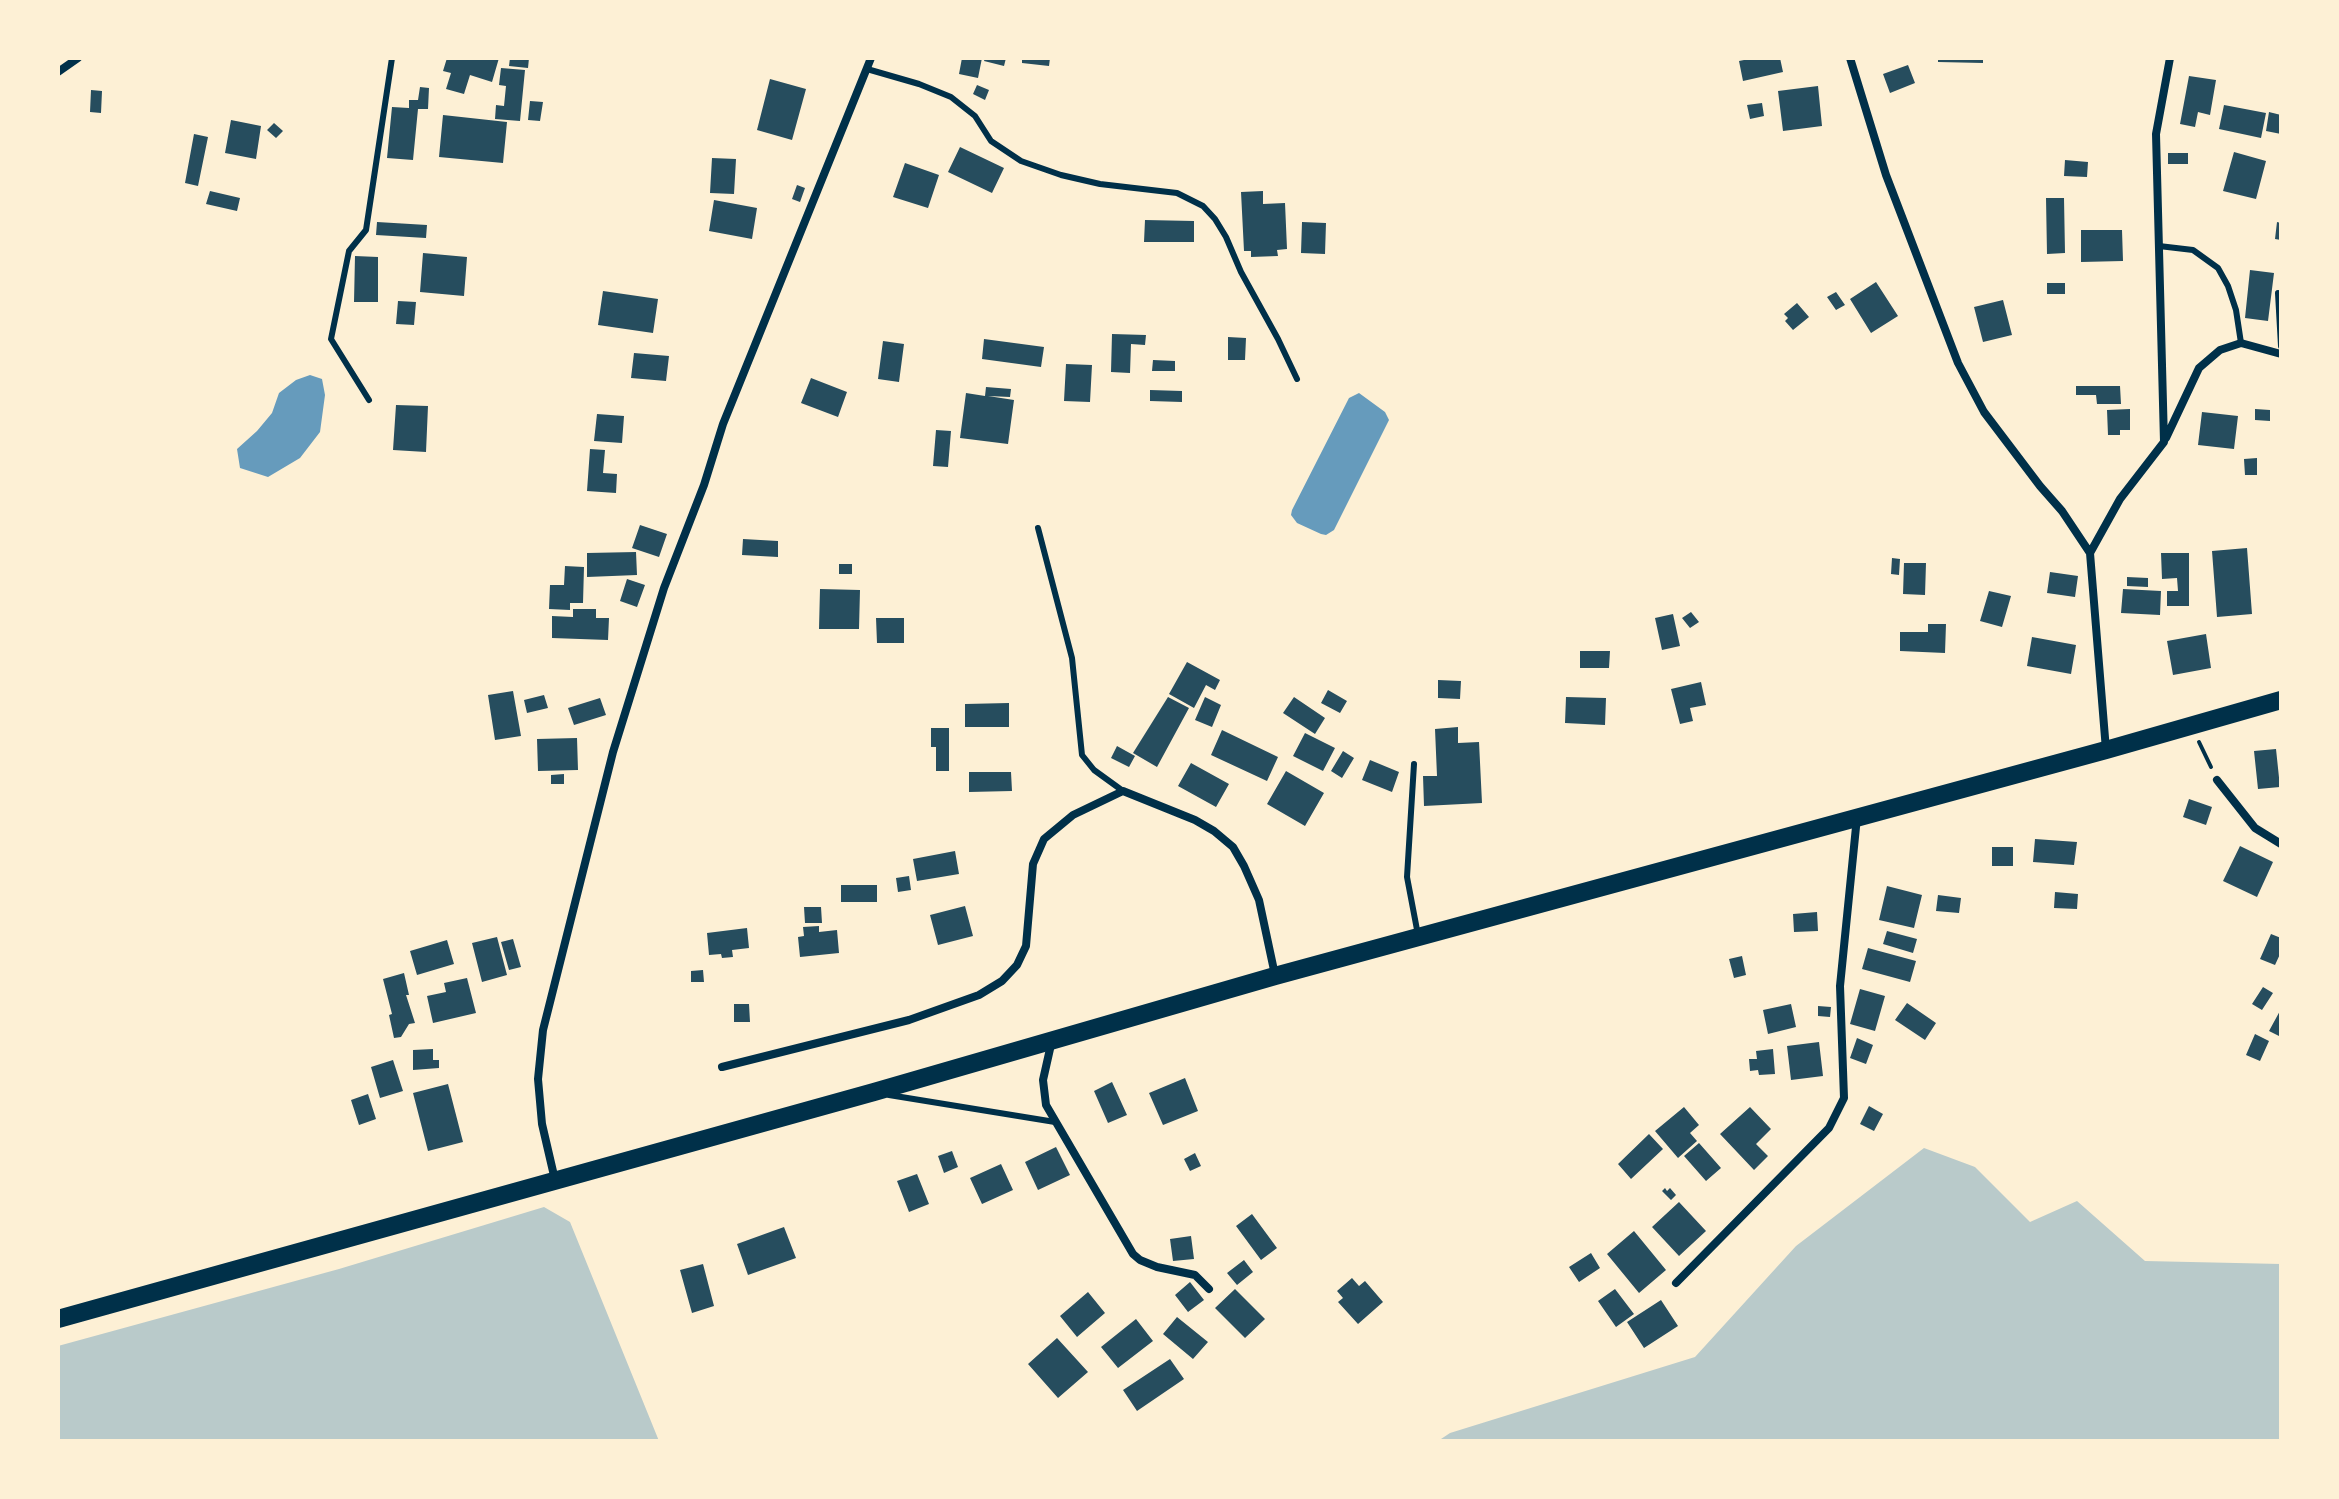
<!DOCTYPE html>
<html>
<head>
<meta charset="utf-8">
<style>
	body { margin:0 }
	#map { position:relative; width:2339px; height:1499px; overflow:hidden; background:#fdf0d5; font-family:"Roboto Condensed",sans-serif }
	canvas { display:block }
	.frame { position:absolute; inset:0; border:60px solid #fdf0d5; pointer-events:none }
</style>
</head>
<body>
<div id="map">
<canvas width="2339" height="1499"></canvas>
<div class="frame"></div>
</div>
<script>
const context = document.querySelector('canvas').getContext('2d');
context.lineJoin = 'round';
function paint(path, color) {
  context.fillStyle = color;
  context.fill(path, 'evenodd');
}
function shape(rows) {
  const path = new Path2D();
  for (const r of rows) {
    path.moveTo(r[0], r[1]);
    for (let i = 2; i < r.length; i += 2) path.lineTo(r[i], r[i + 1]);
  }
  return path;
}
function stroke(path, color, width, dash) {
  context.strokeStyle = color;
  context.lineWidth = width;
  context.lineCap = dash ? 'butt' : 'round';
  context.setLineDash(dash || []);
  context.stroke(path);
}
const green = shape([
	[1924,1148,1975,1167,2030,1222,2077,1201,2145,1261,2281,1264,2281,1441,1438,1441,1450,1433,1695,1357,1796,1246],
	[544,1207,570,1222,659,1441,58,1441,58,1346,339,1269]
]);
const water = shape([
	[310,375,322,379,325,395,320,432,300,458,268,477,240,468,237,449,257,431,272,413,279,393,296,380],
	[1359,393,1385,412,1389,420,1334,530,1326,535,1321,534,1297,523,1291,515,1292,510,1349,398]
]);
const building = shape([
	[447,58,460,60,499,58,492,82,470,75,464,94,446,89,451,73,443,71],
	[510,58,529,58,528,68,509,66],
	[962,58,982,58,978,78,959,74],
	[985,58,1006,58,1004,66,984,61],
	[1022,58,1050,58,1049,66,1022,63],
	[1754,58,1780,58,1783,72,1743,81,1739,61],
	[1938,58,1983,58,1983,63,1938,62],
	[1908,65,1915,83,1890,93,1883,74],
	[501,68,525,70,520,121,495,119,496,105,504,106,506,86,499,85],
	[2189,76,2216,80,2210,115,2198,112,2195,127,2180,124],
	[770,79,806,89,792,140,757,130],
	[977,85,989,90,985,100,973,94],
	[1818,86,1822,126,1783,131,1778,91],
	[420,87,429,88,428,109,418,109,413,160,387,158,392,107,409,108,409,100,418,100],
	[91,90,102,91,101,113,90,112],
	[530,101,543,102,540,121,528,120],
	[1762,103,1764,116,1750,119,1747,105],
	[2224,105,2266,113,2261,138,2219,129],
	[2269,112,2281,115,2281,134,2266,131],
	[443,115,507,122,503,163,439,157],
	[231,120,261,126,256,159,225,153],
	[274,123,283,131,276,138,267,130],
	[194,134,208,137,198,186,185,183],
	[960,147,1004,168,992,193,948,172],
	[2234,152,2266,161,2256,199,2223,191],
	[2168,153,2188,153,2188,164,2168,164],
	[712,158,736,159,734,194,710,193],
	[2065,160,2088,162,2087,177,2064,176],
	[905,163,939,175,928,208,893,197],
	[797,185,805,188,800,202,792,199],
	[210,191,240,198,237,211,206,204],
	[1263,191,1263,204,1285,203,1287,249,1277,250,1278,256,1251,257,1251,251,1244,251,1241,192],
	[2046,198,2064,198,2065,253,2047,254],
	[714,200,757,208,752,239,709,231],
	[1145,220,1194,221,1194,242,1144,242],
	[377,222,427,225,426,238,376,235],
	[1302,222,1326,223,1325,254,1301,253],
	[2277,222,2281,223,2281,240,2275,239],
	[2081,230,2122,230,2123,261,2081,262],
	[423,253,467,257,464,296,420,292],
	[355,256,378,257,378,302,354,302],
	[2250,270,2274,273,2268,321,2245,318],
	[1876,282,1898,316,1871,333,1850,299],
	[2047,283,2065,283,2065,294,2047,294],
	[603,291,658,299,653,333,598,325],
	[1836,292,1845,305,1836,310,1827,297],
	[2003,300,2012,335,1983,342,1974,307],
	[398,301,416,302,414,325,396,324],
	[1797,303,1809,317,1793,330,1785,321,1788,318,1784,314],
	[1112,334,1146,335,1145,345,1131,344,1130,373,1111,372],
	[1228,337,1246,338,1245,360,1228,360],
	[984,339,1044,347,1041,367,982,359],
	[883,341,904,344,899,382,878,379],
	[634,353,669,356,666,381,631,378],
	[1153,360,1175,361,1175,371,1152,371],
	[1066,364,1092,365,1090,402,1064,401],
	[811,378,847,392,838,417,801,403],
	[2076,386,2120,386,2121,404,2097,404,2096,395,2076,395],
	[986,387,1011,389,1010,397,988,396,1014,400,1008,444,960,438,966,393,985,396],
	[1150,390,1182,391,1182,402,1150,401],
	[396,405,428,406,426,452,393,450],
	[2130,409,2130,430,2120,430,2120,435,2108,435,2107,410],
	[2255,409,2270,410,2270,421,2255,420],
	[2202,412,2238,416,2234,449,2198,445],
	[597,414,624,416,622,443,594,441],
	[936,430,951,431,948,467,933,466],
	[590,449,605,450,603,473,617,474,616,493,587,491],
	[2257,458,2257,475,2245,475,2244,459],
	[640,525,667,534,659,557,632,548],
	[743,539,778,541,778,557,742,555],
	[2247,548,2252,614,2217,617,2212,551],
	[636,552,637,575,587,577,587,553],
	[2161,553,2189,553,2189,606,2167,606,2167,591,2178,591,2177,578,2162,579],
	[1892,558,1900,559,1899,575,1891,574],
	[1904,563,1926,563,1925,595,1903,594],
	[839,564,852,564,852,574,839,574],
	[565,566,584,567,583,603,570,603,570,610,549,609,550,585,564,585],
	[2050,572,2078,576,2075,597,2047,593],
	[2127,577,2148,578,2148,587,2127,586],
	[627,579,645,585,637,607,620,601],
	[820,589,860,590,859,629,819,629],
	[2123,589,2161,591,2160,615,2121,613],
	[1989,591,2011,596,2002,627,1980,621],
	[573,609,596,609,596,618,609,618,608,640,552,638,552,616,573,617],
	[1691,612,1699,622,1690,628,1682,618],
	[1673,614,1680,646,1662,650,1655,618],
	[876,618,904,618,904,643,877,643],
	[1928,624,1946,624,1945,653,1900,651,1900,632,1928,632],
	[2206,634,2211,668,2173,675,2167,641],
	[2032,637,2076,645,2071,674,2027,666],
	[1580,651,1610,651,1609,668,1580,668],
	[1187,662,1220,680,1215,690,1206,685,1194,708,1169,694],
	[1438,680,1461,681,1460,699,1438,698],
	[1701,682,1706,705,1690,708,1693,721,1680,724,1671,689],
	[1328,690,1347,701,1340,713,1321,703],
	[513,691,521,736,495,740,488,695],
	[544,695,548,708,527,713,524,700],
	[1168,697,1189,708,1157,767,1133,753],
	[1205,697,1221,705,1212,727,1195,720],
	[1294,697,1325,718,1315,734,1283,713],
	[1566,697,1606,698,1605,725,1565,723],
	[600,698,606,715,574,725,568,708],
	[1009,703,1009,727,965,727,965,704],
	[1458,727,1458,743,1479,742,1482,803,1424,806,1423,776,1437,776,1435,729],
	[931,728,949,728,949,771,936,771,936,747,931,747],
	[1222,730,1278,757,1267,781,1211,755],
	[1305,733,1335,748,1323,771,1293,756],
	[577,738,578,770,538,771,537,739],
	[1117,746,1135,756,1129,767,1111,758],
	[2276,749,2280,787,2258,789,2254,751],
	[1343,751,1354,758,1342,778,1331,771],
	[1370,760,1399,772,1392,792,1362,780],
	[1191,763,1229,784,1216,807,1178,786],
	[1286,771,1324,793,1305,826,1267,804],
	[969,772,1011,772,1012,791,969,792],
	[564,774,564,784,551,784,551,775],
	[2189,799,2212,807,2206,825,2183,817],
	[2035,839,2077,842,2074,865,2033,862],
	[2240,846,2273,862,2257,897,2223,881],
	[1992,847,2013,847,2013,866,1992,866],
	[955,851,959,874,917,881,913,859],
	[909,876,911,890,898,892,896,878],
	[841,885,877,885,877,902,841,902],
	[1887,886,1922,895,1914,928,1879,920],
	[2055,892,2078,894,2077,909,2054,908],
	[1938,895,1961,898,1959,913,1936,911],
	[965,906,973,936,938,945,930,915],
	[804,907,821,907,822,923,805,923],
	[1817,912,1818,931,1794,932,1793,914],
	[819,926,819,932,837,930,839,953,800,957,798,937,804,936,803,927],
	[747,928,749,948,732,950,733,957,722,958,721,954,709,955,707,933],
	[1887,931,1917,939,1913,953,1883,944],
	[2271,934,2281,938,2281,952,2275,965,2260,959],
	[497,937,507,975,482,982,472,943],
	[513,939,521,967,509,970,501,942],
	[447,940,454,964,417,975,410,951],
	[1868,948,1916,961,1910,982,1862,969],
	[1742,956,1746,975,1734,978,1729,959],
	[703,970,704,982,691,982,691,971],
	[404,973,409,995,406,995,415,1023,409,1024,401,1037,394,1038,389,1015,392,1014,383,979],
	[467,978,476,1013,433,1023,427,996,446,992,444,983],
	[2263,987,2273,993,2262,1010,2252,1004],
	[1860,989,1885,996,1875,1031,1850,1024],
	[1907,1003,1936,1023,1925,1040,1895,1020],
	[734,1004,749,1004,750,1022,734,1022],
	[1791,1004,1796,1027,1768,1034,1763,1010],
	[1818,1006,1831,1007,1830,1017,1818,1016],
	[2281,1009,2281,1037,2269,1031],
	[2255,1034,2269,1041,2260,1061,2246,1055],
	[1857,1038,1873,1045,1866,1064,1850,1058],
	[1819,1042,1823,1076,1791,1080,1787,1046],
	[433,1049,433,1060,439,1060,439,1068,413,1070,413,1050],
	[1773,1049,1775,1074,1759,1075,1758,1070,1750,1071,1749,1059,1757,1059,1756,1051],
	[393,1060,403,1091,380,1098,371,1067],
	[1185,1078,1198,1111,1163,1125,1149,1093],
	[1112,1082,1127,1115,1108,1123,1094,1091],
	[448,1084,463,1142,428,1151,413,1093],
	[368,1094,376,1119,359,1125,351,1100],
	[1869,1106,1883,1114,1874,1131,1860,1124],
	[1684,1107,1699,1125,1690,1133,1697,1141,1678,1158,1655,1131],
	[1750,1107,1771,1129,1756,1144,1768,1156,1754,1170,1720,1134],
	[1649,1134,1663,1149,1631,1179,1618,1164],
	[1699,1143,1721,1168,1706,1181,1684,1156],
	[1056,1147,1070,1175,1038,1190,1025,1162],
	[952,1151,958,1167,944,1173,938,1156],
	[1195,1153,1201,1166,1190,1171,1184,1159],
	[1001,1164,1013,1190,982,1204,970,1178],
	[917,1174,929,1204,909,1212,897,1181],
	[1665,1188,1667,1191,1670,1188,1676,1195,1671,1200,1662,1191],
	[1679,1202,1706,1231,1679,1256,1652,1227],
	[1252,1214,1277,1248,1261,1260,1236,1226],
	[784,1227,796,1258,748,1275,737,1244],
	[1634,1231,1666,1270,1639,1293,1607,1254],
	[1191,1236,1194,1259,1173,1261,1170,1239],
	[1591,1253,1600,1268,1579,1282,1569,1267],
	[1244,1260,1253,1272,1237,1285,1227,1273],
	[703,1264,714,1306,692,1313,680,1270],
	[1352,1278,1359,1286,1365,1281,1383,1302,1358,1324,1338,1302,1343,1298,1337,1291],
	[1190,1282,1204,1300,1188,1312,1175,1295],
	[1235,1289,1265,1319,1245,1338,1215,1308],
	[1615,1289,1634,1314,1616,1327,1598,1301],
	[1088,1292,1105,1313,1077,1337,1060,1316],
	[1661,1300,1678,1326,1644,1348,1627,1322],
	[1177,1317,1208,1342,1193,1359,1163,1334],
	[1136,1319,1153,1341,1118,1368,1101,1347],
	[1057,1338,1088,1372,1058,1398,1028,1364],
	[1170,1359,1184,1379,1137,1411,1123,1390]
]);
const path = shape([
	[2199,742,2211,767]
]);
const service = shape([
	[867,69,919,84,951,97,975,116,991,141,1021,161,1061,175,1100,184,1177,193,1203,206,1215,219,1226,237,1241,272,1278,339,1297,379],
	[2159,246,2193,250,2218,268,2228,286,2236,310,2241,343],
	[2278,293,2281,346],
	[369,400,331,339,349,251,366,230,392,58],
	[1038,528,1072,658,1082,755,1094,770,1123,791],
	[1414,764,1407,877,1418,935],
	[889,1095,1055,1122]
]);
const minor = shape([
	[1850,58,1886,175,1958,363,1984,412,2040,486,2062,511,2090,553,2106,750],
	[58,72,78,58],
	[2166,438,2199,368,2220,350,2241,343,2281,354],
	[2090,553,2120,499,2164,442,2156,134,2170,58],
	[2217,780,2255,828,2281,844],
	[1052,1040,1043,1080,1046,1105,1133,1254,1140,1260,1157,1267,1195,1275,1209,1289],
	[722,1067,909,1020,979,995,1002,981,1017,965,1026,946,1033,864,1044,839,1073,815,1123,791,1195,820,1214,831,1233,847,1244,866,1259,900,1275,975],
	[555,1180,542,1124,538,1079,543,1030,613,752,664,588,704,485,723,424,871,58],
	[1676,1283,1829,1128,1844,1098,1840,986,1857,817]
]);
const primary = shape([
	[58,1319,874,1092,1275,976,2106,750,2281,700]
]);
paint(green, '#b9caca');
paint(water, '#669bbc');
paint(building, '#264d5e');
stroke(path, '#003049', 4);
stroke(service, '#003049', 6);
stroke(minor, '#003049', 8);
stroke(primary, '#003049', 18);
</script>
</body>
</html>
